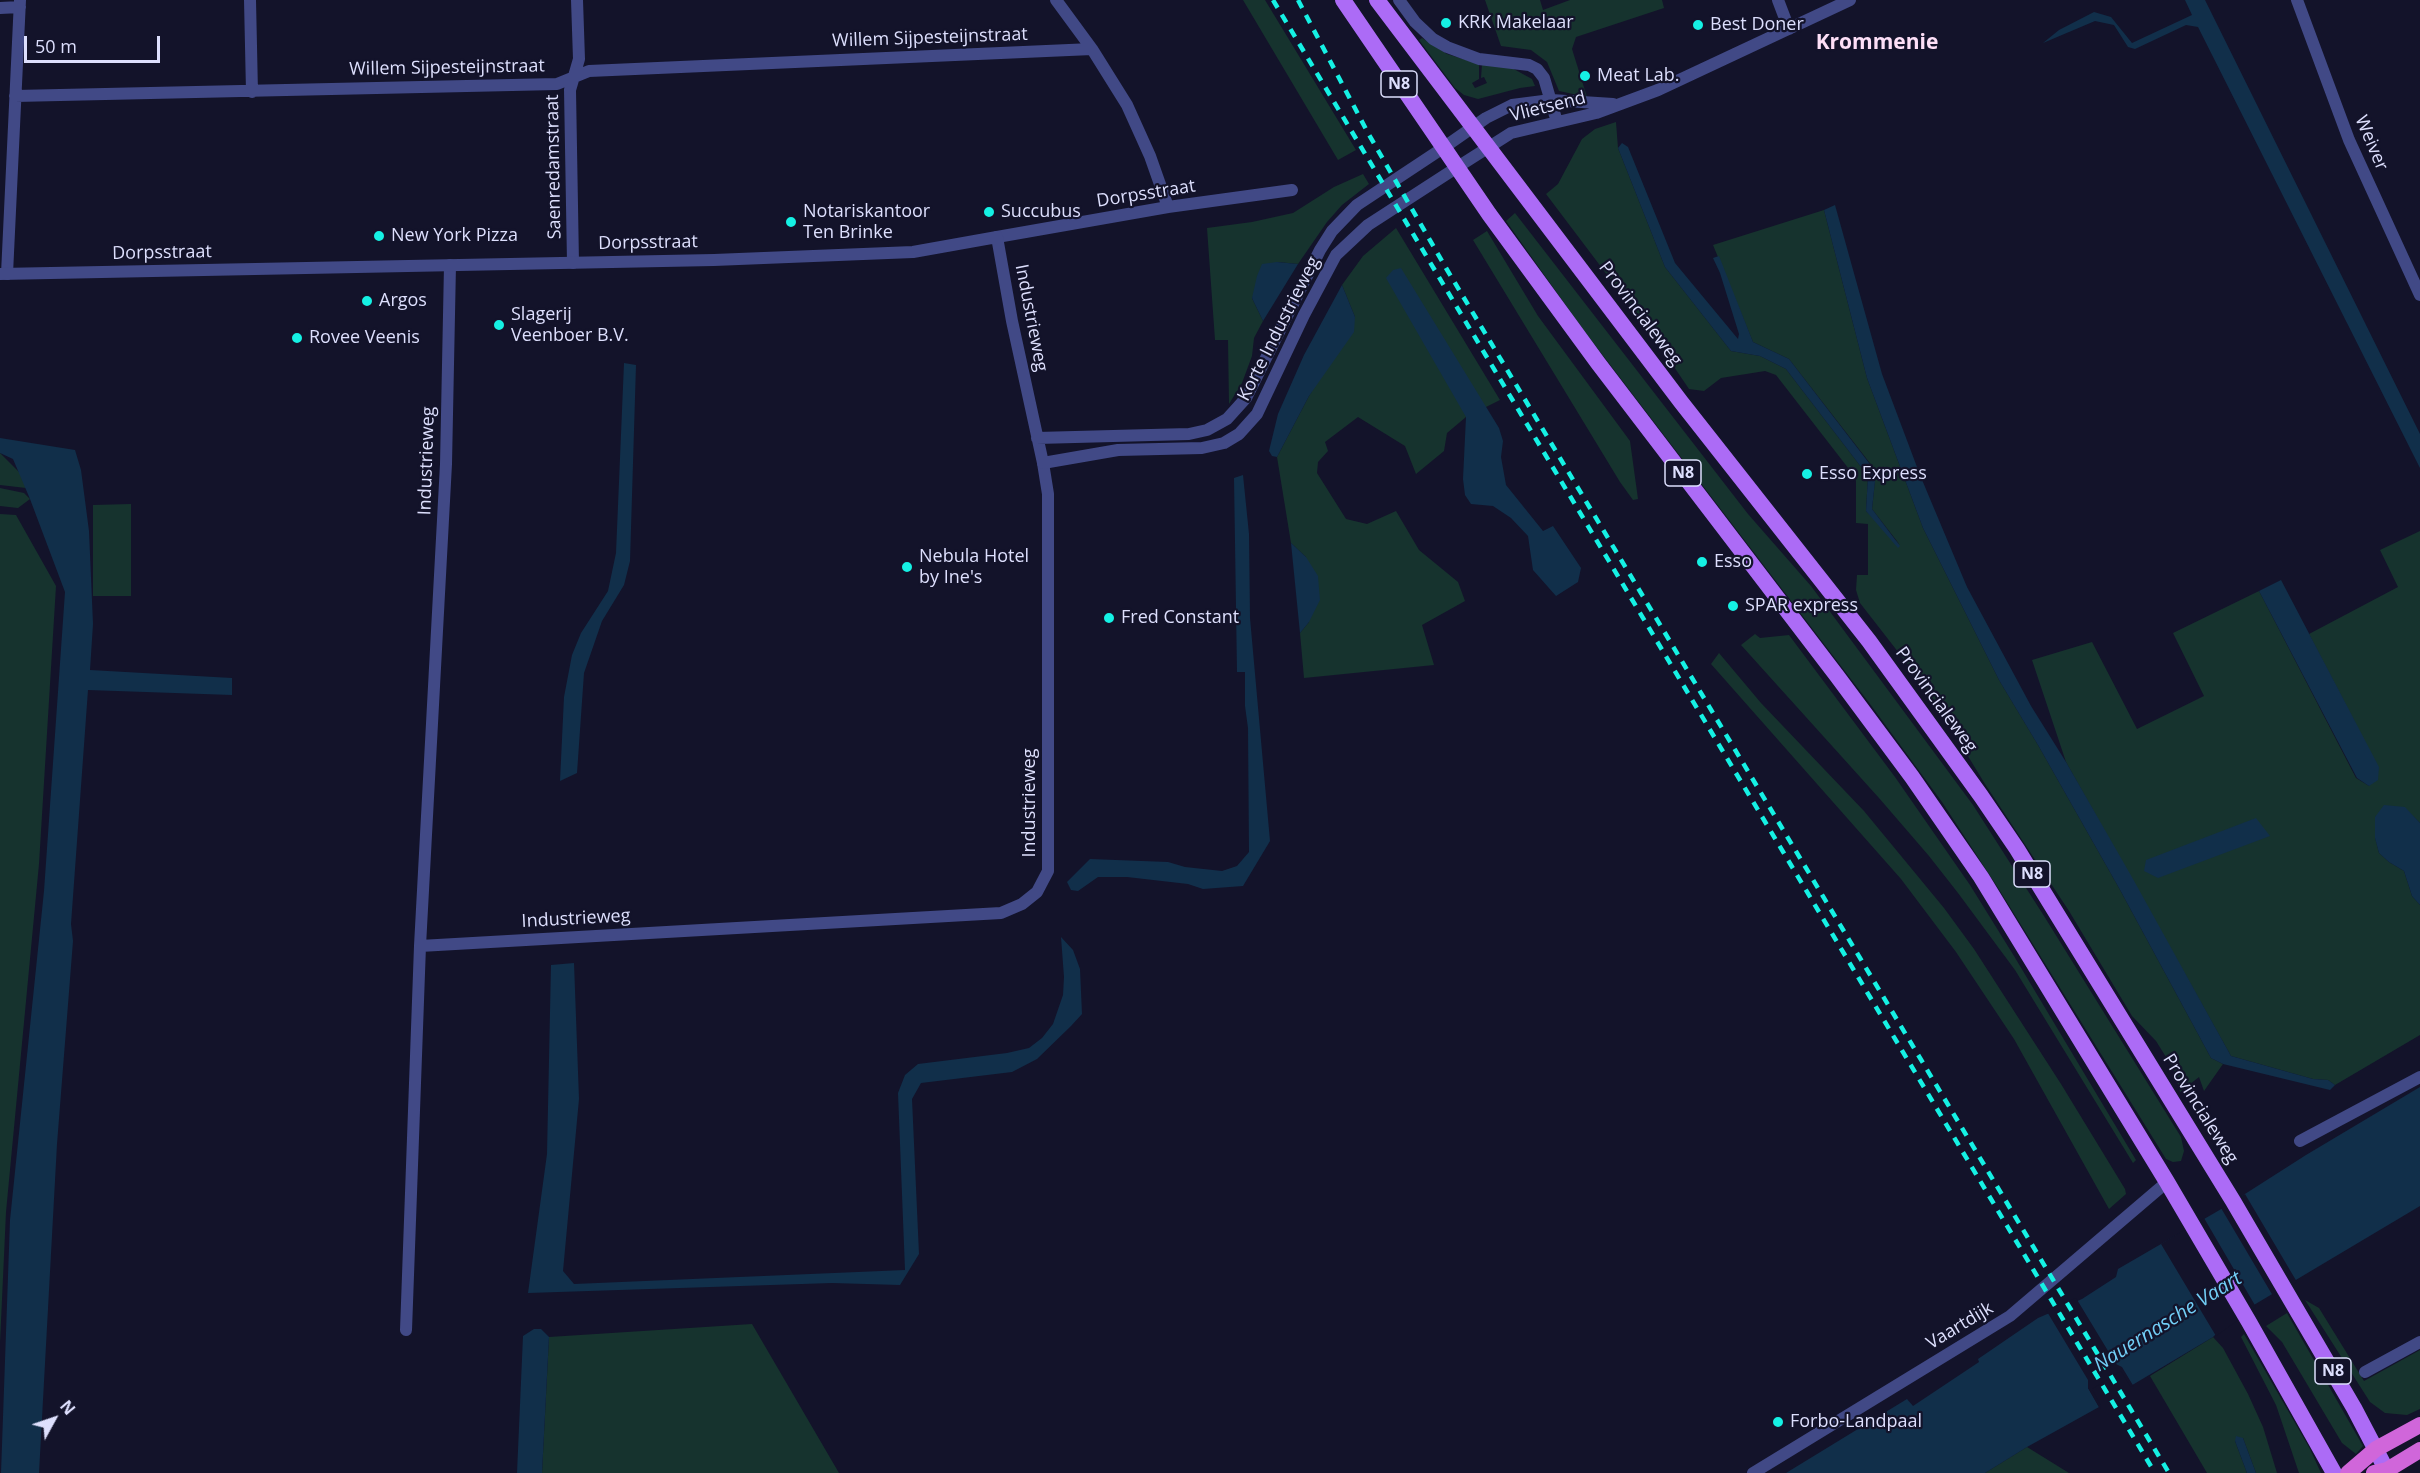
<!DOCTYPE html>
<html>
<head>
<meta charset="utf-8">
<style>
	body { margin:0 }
	#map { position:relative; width:2420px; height:1473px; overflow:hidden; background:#13132a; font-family:"Open Sans",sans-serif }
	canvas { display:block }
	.north { position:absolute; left:24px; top:1389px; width:60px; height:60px; -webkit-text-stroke:4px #13132a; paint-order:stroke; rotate:50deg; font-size:16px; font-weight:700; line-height:24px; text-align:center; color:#dddffd }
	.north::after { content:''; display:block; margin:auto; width:21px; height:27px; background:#dddffd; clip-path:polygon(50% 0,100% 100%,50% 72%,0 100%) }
	.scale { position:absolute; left:24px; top:36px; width:136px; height:27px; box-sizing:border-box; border:3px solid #dddffd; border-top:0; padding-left:8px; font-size:18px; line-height:21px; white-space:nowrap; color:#dddffd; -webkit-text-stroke:4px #13132a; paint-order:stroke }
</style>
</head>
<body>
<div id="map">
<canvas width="2420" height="1473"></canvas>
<div class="north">N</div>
<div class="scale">50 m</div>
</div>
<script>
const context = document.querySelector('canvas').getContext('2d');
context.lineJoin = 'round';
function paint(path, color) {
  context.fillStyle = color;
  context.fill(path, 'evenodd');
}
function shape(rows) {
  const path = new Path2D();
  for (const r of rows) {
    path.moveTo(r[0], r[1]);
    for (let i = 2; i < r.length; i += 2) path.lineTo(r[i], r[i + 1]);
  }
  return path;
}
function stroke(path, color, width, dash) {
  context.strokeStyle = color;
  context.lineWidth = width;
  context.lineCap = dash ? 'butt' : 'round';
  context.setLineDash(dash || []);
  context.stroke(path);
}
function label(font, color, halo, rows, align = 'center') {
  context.font = font + ' "Open Sans",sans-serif';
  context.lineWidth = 4.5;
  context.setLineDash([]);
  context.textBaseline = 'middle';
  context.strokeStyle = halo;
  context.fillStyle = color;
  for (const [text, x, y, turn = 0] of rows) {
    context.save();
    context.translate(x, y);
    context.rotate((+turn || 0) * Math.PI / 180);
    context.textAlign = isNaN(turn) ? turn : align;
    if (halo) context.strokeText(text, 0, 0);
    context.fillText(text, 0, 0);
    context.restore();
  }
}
const green = shape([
	[1243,0,1265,0,1356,150,1338,160],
	[1485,0,1540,0,1543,10,1570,0,1662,0,1664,8,1576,37,1572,49,1587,97,1559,91,1547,62,1531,50,1501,46],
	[1422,38,1447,54,1479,64,1479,79,1472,83,1475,88,1487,83,1484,77,1481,78,1482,64,1510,67,1532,79,1535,86,1520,88,1478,99,1464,95,1455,88,1419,40],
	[1616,122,1618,148,1665,267,1731,351,1760,356,1786,369,1868,476,1866,511,1900,545,1872,509,1876,471,1789,359,1753,342,1713,245,1824,210,1867,378,1923,528,1999,680,2038,745,2119,888,2211,1058,2223,1064,2204,1091,2199,1077,2180,1092,2174,1070,2156,1041,2132,1016,2069,911,1985,784,1938,707,1916,675,1860,603,1856,590,1857,575,1868,575,1868,524,1856,523,1856,481,1852,473,1776,375,1765,371,1721,378,1704,391,1689,389,1651,333,1546,194,1558,184,1582,139,1595,129],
	[1363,174,1369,184,1342,205,1327,222,1298,264,1277,262,1252,298,1263,321,1254,338,1252,356,1242,383,1229,404,1228,340,1215,340,1207,228,1252,222,1293,213,1334,187],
	[1515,213,1748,514,1811,586,1973,805,2044,916,2181,1137,2184,1151,2181,1161,2173,1162,2166,1159,2000,891,1942,802,1870,704,1582,328,1506,221],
	[1396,228,1500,400,1466,417,1447,433,1444,451,1416,474,1405,446,1358,417,1325,442,1328,451,1318,462,1317,473,1346,519,1367,524,1396,511,1419,550,1458,582,1465,601,1422,625,1434,665,1304,678,1300,633,1309,622,1306,557,1291,543,1277,457,1309,396,1355,317,1342,285,1363,256],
	[1487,231,1538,316,1630,441,1638,499,1633,500,1620,482,1473,240],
	[0,453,22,475,26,488,0,485],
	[0,488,24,493,30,499,18,508,0,506],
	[131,504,131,596,93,596,93,505],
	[0,514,16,515,56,586,39,864,6,1212,0,1343],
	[2420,531,2420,823,2405,808,2375,817,2375,837,2379,853,2389,862,2404,871,2412,896,2420,905,2420,1035,2335,1085,2328,1080,2313,1079,2231,1056,2066,762,2032,660,2092,642,2137,729,2204,696,2173,633,2259,591,2356,778,2369,786,2378,767,2309,634,2398,587,2380,550],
	[1755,634,1760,638,1789,635,1895,777,1970,885,2014,956,2136,1160,2133,1163,2015,970,1958,893,1929,856,1879,798,1741,645],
	[1719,653,1761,703,1864,811,1944,908,1974,949,2061,1084,2125,1189,2126,1194,2109,1209,2014,1039,1956,952,1901,879,1711,664],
	[2305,1300,2319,1308,2364,1381,2420,1350,2420,1409,2407,1415,2385,1413,2370,1402],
	[2287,1313,2363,1446,2356,1454,2342,1443,2282,1342,2266,1326],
	[752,1324,839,1473,542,1473,549,1337],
	[2244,1334,2310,1449,2321,1473,2299,1473,2276,1405,2241,1337],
	[2213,1337,2223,1348,2248,1394,2263,1427,2277,1473,2256,1473,2243,1438,2235,1441,2247,1473,2207,1473,2150,1376],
	[2027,1447,2069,1473,1985,1473]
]);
const water = shape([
	[2185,0,2205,0,2420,434,2420,468,2198,27,2186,25,2135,49,2128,47,2114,25,2095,21,2043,43,2059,30,2094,12,2111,17,2132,43,2192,15],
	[1622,143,1628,147,1675,263,1738,339,1739,334,1720,273,1713,258,1719,256,1753,342,1789,359,1876,472,1872,509,1900,546,1898,548,1866,511,1868,476,1786,369,1760,356,1731,351,1665,267,1618,148],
	[1835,205,1882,374,1920,475,1967,587,2031,706,2066,762,2133,879,2231,1056,2313,1079,2328,1080,2335,1085,2330,1090,2223,1064,2211,1058,2119,888,2038,745,1999,680,1923,528,1867,378,1824,210],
	[1277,262,1298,264,1263,321,1252,298,1257,276,1262,264],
	[1401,268,1499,428,1503,441,1501,457,1506,485,1543,531,1553,526,1581,568,1578,582,1556,596,1533,570,1528,536,1511,518,1493,506,1471,504,1465,495,1463,479,1466,417,1386,278,1393,270],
	[1342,285,1355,317,1354,332,1309,396,1277,457,1272,456,1269,451,1278,414,1304,355],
	[624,363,636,365,630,561,624,585,602,621,584,673,577,773,560,781,564,697,572,655,581,633,608,591,616,553],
	[0,438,75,450,81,470,89,531,93,624,90,670,232,678,232,695,88,690,71,924,73,941,57,1144,39,1473,1,1473,10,1220,44,891,65,592,30,499,13,459,0,453],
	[1243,475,1249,534,1250,618,1270,841,1243,886,1203,889,1188,884,1127,877,1098,877,1078,891,1071,890,1067,882,1090,859,1168,862,1185,867,1222,871,1237,866,1249,852,1248,728,1245,706,1245,672,1237,672,1234,478],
	[1291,543,1306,557,1318,576,1320,600,1309,622,1300,633],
	[2281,580,2379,767,2378,780,2369,786,2357,778,2259,591],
	[2384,805,2405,807,2420,823,2420,905,2412,896,2404,871,2389,862,2379,853,2375,838,2375,817],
	[2256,818,2270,836,2158,878,2144,871,2146,860],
	[1061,937,1073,950,1080,969,1082,1014,1071,1026,1037,1059,1012,1072,921,1083,912,1099,919,1254,900,1285,832,1283,528,1293,547,1154,551,965,574,963,579,1099,563,1271,574,1284,905,1270,898,1093,905,1075,918,1064,1007,1053,1029,1048,1042,1038,1053,1024,1063,995,1064,977],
	[2420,1087,2420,1206,2232,1318,2213,1337,2134,1384,2132,1385,2121,1367,2088,1388,2099,1407,2027,1447,1985,1473,1786,1473,1907,1399,1913,1406,1979,1362,1978,1359,2038,1318,2082,1299,2116,1277,2118,1269,2223,1208,2306,1155],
	[534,1329,541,1329,549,1337,542,1473,517,1473,523,1336],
	[2236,1436,2243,1438,2256,1473,2247,1473,2235,1441]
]);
const pier = shape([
	[2245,1194,2297,1282,2273,1296,2221,1208],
	[2204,1218,2256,1307,2216,1336,2161,1244],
	[2076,1298,2116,1364,2122,1367,2134,1387,2130,1386,2121,1371,2092,1389,2101,1406,2100,1409,2088,1388,2088,1380,2046,1310]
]);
const minor = shape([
	[250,0,252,92],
	[1056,0,1092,49,1127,105,1150,156,1168,207],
	[1399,0,1415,22,1433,39,1447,47,1479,59,1529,65,1537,69,1544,78,1557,122],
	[1778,0,1789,29],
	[2297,0,2349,140,2420,295],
	[0,8,20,7],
	[15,96,557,84,589,71,1092,49],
	[1443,148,1486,118,1512,105,1551,100,1613,104],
	[1456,168,1511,133,1596,113,1658,90,1850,0],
	[997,237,1168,207,1292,190],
	[573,263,570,90,579,59,577,0],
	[7,274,20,0],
	[420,946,1001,913,1022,904,1037,892,1048,871,1048,494,1043,463],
	[2300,1141,2420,1077],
	[406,1330,420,946,446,464,450,265],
	[2365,1372,2420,1342],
	[1753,1473,2010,1316,2167,1182]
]);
const tertiary = shape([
	[0,274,714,260,913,252,997,237,1012,321,1043,463,1118,450,1202,448,1224,443,1239,434,1257,414,1304,315,1336,255,1368,225,1456,168],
	[1037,438,1189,434,1207,430,1227,419,1246,398,1320,250,1332,231,1357,205,1443,148]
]);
const primary = shape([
	[1343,0,1489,214,1598,363,1837,676,1912,777,1981,877,2167,1182,2249,1322,2334,1473],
	[1377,0,1681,402,1869,641,1981,796,2017,849,2233,1201,2354,1408,2388,1473]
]);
const trunk = shape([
	[2348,1473,2376,1449,2420,1425],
	[2374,1473,2387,1470,2420,1450]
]);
const rail = shape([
	[1273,0,2155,1473],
	[1298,0,1368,133,1446,268,2169,1473]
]);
const markers = [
	[1446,23,6,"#15f1e4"],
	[1698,25,6,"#15f1e4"],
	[1585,76,6,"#15f1e4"],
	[989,212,6,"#15f1e4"],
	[791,222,6,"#15f1e4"],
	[379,236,6,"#15f1e4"],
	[367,301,6,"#15f1e4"],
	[499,325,6,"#15f1e4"],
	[297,338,6,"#15f1e4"],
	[1807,474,6,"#15f1e4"],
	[1702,562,6,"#15f1e4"],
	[907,567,6,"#15f1e4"],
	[1733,606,6,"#15f1e4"],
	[1109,618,6,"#15f1e4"],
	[1778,1422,6,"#15f1e4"]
];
const shields = [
	[1399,84,36],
	[1683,473,36],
	[2032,874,36],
	[2333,1371,36]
];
const shieldNames = [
	["N8",1399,84],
	["N8",1683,473],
	["N8",2032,874],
	["N8",2333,1371]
];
const poiNames = [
	["KRK Makelaar",1458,23],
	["Best Doner",1710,25],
	["Meat Lab.",1597,76],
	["Notariskantoor",803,212],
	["Ten Brinke",803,233],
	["Succubus",1001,212],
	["New York Pizza",391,236],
	["Argos",379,301],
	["Slagerij",511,315],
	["Veenboer B.V.",511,336],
	["Rovee Veenis",309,338],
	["Esso Express",1819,474],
	["Nebula Hotel",919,557],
	["by Ine's",919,578],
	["Esso",1714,562],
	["SPAR express",1745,606],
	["Fred Constant",1121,618],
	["Forbo-Landpaal",1790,1422]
];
const streetNames = [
	["Willem Sijpesteijnstraat",930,38,-2],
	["Willem Sijpesteijnstraat",447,68,-1],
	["Vlietsend",1548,107,-14],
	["Weiver",2371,143,67],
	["Saenredamstraat",554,167,-91],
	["Dorpsstraat",1146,194,-9],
	["Dorpsstraat",648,243,-1],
	["Dorpsstraat",162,253,-1],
	["Provincialeweg",1640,314,53],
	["Industrieweg",1031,318,79],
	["Korte Industrieweg",1279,329,-63],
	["Industrieweg",427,461,-88],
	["Provincialeweg",1936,700,54],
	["Industrieweg",1030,803,-90],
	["Industrieweg",576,919,-3],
	["Provincialeweg",2200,1109,58],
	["Vaartdijk",1960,1326,-31]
];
const waterNames = [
	["Nauernasche Vaart",2168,1322,-32]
];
const quarterNames = [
	["Krommenie",1877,43]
];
paint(green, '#16332e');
paint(water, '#112f4a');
paint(pier, '#13132a');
stroke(minor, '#414986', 12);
stroke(tertiary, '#414986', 12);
stroke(primary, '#ac6bf6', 16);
stroke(trunk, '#d066da', 16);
stroke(rail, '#15f1e4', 4.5, [9, 8]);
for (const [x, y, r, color] of markers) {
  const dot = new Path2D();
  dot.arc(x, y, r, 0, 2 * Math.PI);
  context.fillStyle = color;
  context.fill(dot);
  stroke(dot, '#13132a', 2);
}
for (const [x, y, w] of shields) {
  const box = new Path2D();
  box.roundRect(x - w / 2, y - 13, w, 26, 4.5);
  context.fillStyle = '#13132a';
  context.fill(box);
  stroke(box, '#dddffd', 1.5);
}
label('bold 16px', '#dddffd', null, shieldNames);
label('18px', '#dddffd', '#13132a', poiNames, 'left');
label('18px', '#dddffd', '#13132a', streetNames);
label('italic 20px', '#72cef6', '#13132a', waterNames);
label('bold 21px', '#fddff7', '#13132a', quarterNames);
</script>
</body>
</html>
